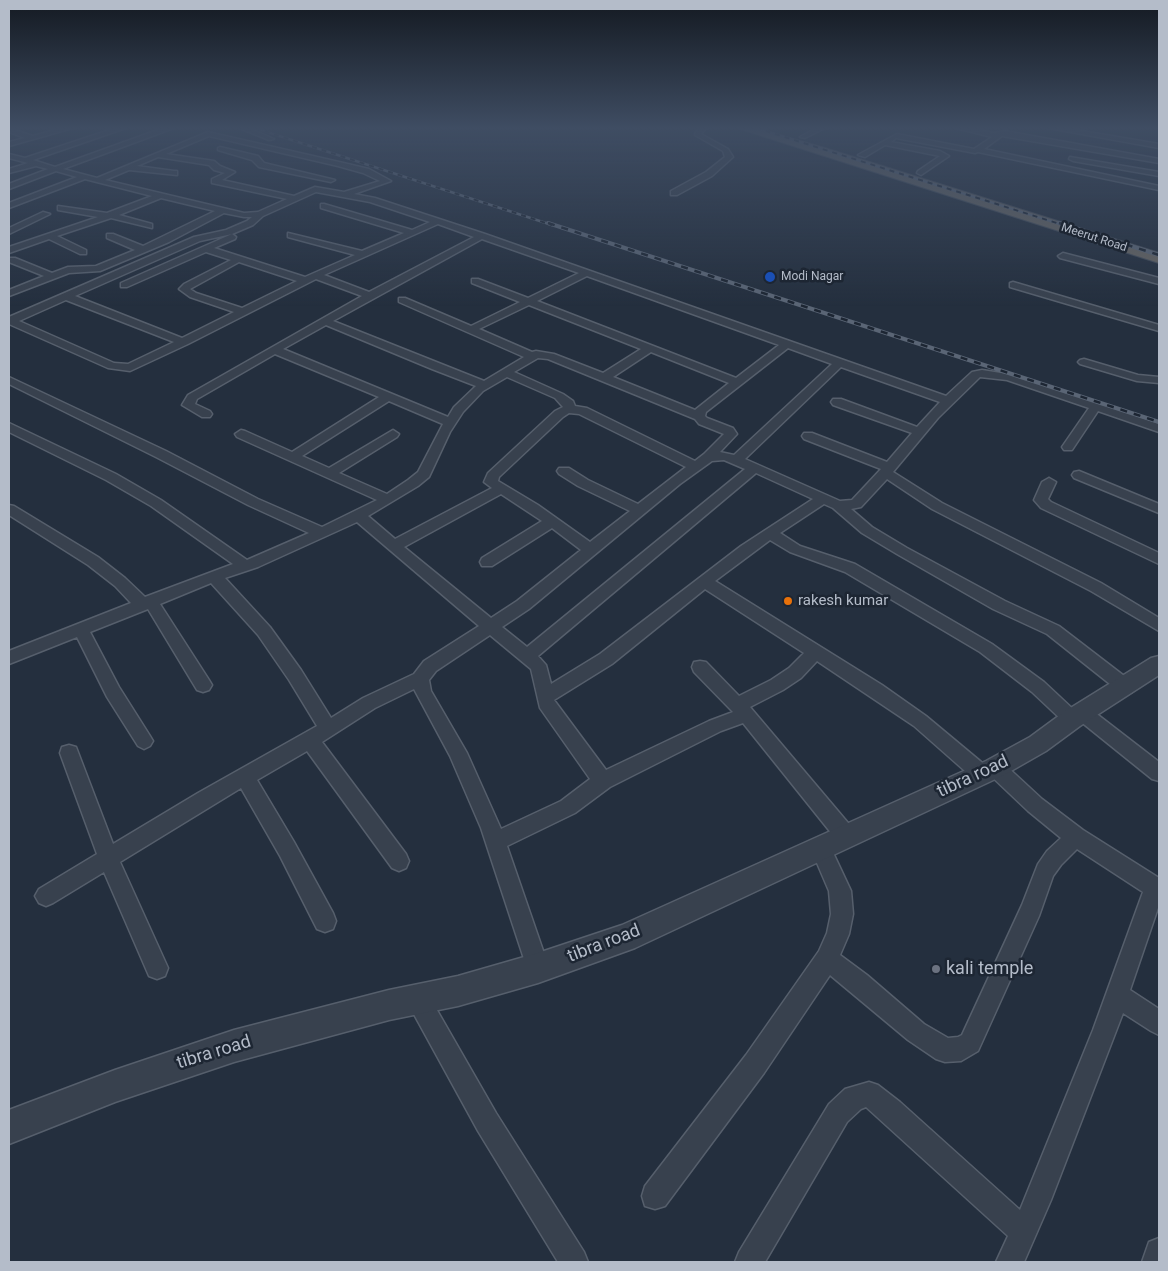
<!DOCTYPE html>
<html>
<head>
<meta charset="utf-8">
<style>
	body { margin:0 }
	#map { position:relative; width:1168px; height:1271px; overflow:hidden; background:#242f3e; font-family:Roboto,sans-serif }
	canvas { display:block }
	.frame { position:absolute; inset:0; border:10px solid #b4bcc9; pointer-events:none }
</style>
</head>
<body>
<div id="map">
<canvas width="1168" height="1271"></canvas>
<div class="frame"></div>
</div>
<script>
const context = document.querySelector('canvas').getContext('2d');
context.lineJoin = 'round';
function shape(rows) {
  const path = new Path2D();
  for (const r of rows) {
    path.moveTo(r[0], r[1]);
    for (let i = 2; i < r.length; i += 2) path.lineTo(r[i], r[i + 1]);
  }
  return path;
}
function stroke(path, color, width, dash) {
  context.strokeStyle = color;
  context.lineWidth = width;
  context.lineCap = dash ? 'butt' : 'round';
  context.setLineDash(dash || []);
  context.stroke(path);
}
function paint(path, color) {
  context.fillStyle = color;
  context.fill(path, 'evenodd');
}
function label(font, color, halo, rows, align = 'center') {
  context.font = font + ' Roboto,sans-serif';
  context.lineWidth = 5;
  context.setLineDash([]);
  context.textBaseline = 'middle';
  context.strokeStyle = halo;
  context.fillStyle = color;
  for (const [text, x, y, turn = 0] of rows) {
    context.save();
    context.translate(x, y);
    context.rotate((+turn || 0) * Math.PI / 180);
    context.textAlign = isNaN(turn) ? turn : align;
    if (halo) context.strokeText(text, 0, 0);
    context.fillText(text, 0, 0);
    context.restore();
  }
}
const minor = shape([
	[9,128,33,136,61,128,73,128,9,146,9,142,25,138,9,132,9,128],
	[115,128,126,128,33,160,55,167,163,128,174,128,63,169,97,178,208,132,339,162,369,169,391,181,354,194,375,198,485,234,946,396,972,372,982,370,1013,375,1159,424,1159,432,1098,411,1072,450,1064,450,1062,447,1089,408,1007,380,980,377,938,418,893,472,942,503,1101,583,1159,618,1159,631,1091,591,932,509,887,479,861,507,851,509,872,527,907,548,1005,601,1059,626,1132,682,1135,687,1132,692,1126,694,1120,692,1047,634,993,609,897,554,862,533,833,508,824,504,780,533,800,546,855,564,992,644,1044,682,1075,711,1077,708,1083,706,1089,708,1159,762,1159,781,1152,779,1080,721,1078,724,1072,726,1066,724,1032,692,980,652,845,572,790,552,770,540,715,581,882,685,926,716,986,766,988,762,995,760,1002,762,1042,799,1083,830,1159,878,1159,905,1130,990,1159,1009,1159,1035,1151,1031,1123,1013,1051,1200,1024,1262,996,1262,1008,1236,866,1107,861,1109,847,1122,765,1262,735,1262,739,1252,829,1104,845,1089,869,1082,878,1085,900,1102,1020,1210,1093,1030,1143,892,1077,849,1061,865,1053,876,1039,916,978,1051,961,1061,945,1062,936,1059,908,1040,830,975,764,1073,665,1206,655,1209,645,1206,642,1196,645,1186,746,1055,819,951,827,933,831,914,829,891,811,849,814,842,821,840,828,842,851,891,853,914,849,934,840,955,867,975,924,1024,948,1038,958,1037,962,1035,1022,905,1038,864,1047,851,1061,838,1028,811,990,775,988,779,981,781,974,779,914,726,817,661,801,678,783,690,750,707,854,830,857,837,854,844,847,846,840,844,743,723,721,731,610,787,575,813,507,846,549,968,546,976,538,979,530,976,527,968,481,828,450,756,414,689,375,708,322,742,406,854,409,861,406,868,399,871,392,868,307,751,257,780,294,842,333,913,336,921,333,929,325,932,317,929,280,856,241,788,120,862,168,968,165,976,157,979,149,976,104,872,53,903,46,906,39,903,35,896,39,889,97,854,60,753,62,747,69,745,76,747,113,844,198,793,317,726,289,680,258,635,211,583,160,604,209,680,212,685,209,690,203,692,197,690,148,609,90,632,119,687,150,736,153,741,150,746,144,749,138,746,107,697,77,637,9,664,9,651,131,603,115,586,88,565,9,515,9,505,14,506,98,557,125,578,145,597,233,564,151,506,106,480,9,432,9,423,116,474,161,500,247,560,309,533,248,505,156,457,9,384,9,377,166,451,258,499,322,527,377,500,237,437,235,434,241,430,245,431,292,452,379,397,275,354,197,399,195,404,210,411,212,414,210,417,202,417,182,405,188,395,362,296,316,279,188,344,130,371,108,368,9,324,9,317,194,237,226,230,247,221,252,217,244,217,224,213,169,242,100,271,69,273,9,296,9,290,44,276,9,262,9,258,15,258,52,273,68,267,96,266,135,250,107,238,107,234,113,234,143,246,215,211,161,198,119,215,152,224,152,228,111,218,57,236,86,250,86,254,80,254,49,239,9,253,9,247,98,217,58,210,58,206,107,213,152,196,85,179,9,208,9,203,77,177,56,171,9,189,9,184,48,169,36,166,9,173,9,169,28,163,9,158,9,154,25,158,115,128],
	[209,136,338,166,363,173,380,181,344,192,315,187,294,196,222,180,235,172,220,166,214,161,166,154,209,136],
	[158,157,209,165,214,170,225,173,212,179,212,183,287,199,258,212,244,213,105,180,129,170,177,175,177,171,174,171,137,166,158,157],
	[316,192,370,202,430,222,412,230,324,204,321,204,321,208,404,233,362,251,288,233,288,237,355,255,305,277,214,248,235,239,236,237,232,234,121,283,121,287,127,287,206,252,231,260,184,284,179,289,190,297,234,312,182,338,75,296,200,241,232,234,253,225,263,216,316,192],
	[438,224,474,237,369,292,324,275,438,224],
	[482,239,579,273,528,298,478,279,472,279,472,283,520,302,471,326,405,298,399,298,399,302,524,357,484,381,333,321,482,239],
	[239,262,297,281,242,308,196,293,190,289,239,262],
	[587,276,779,345,736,378,537,301,587,276],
	[66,300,174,342,128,364,114,363,19,321,66,300],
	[529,305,641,349,603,373,554,354,536,351,532,352,479,329,529,305],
	[326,325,432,369,476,386,454,407,448,417,283,349,326,325],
	[788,348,832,364,734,455,720,452,737,434,733,428,707,418,705,416,706,412,788,348],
	[651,352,729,383,695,410,613,377,651,352],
	[538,358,548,359,695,419,699,424,724,434,704,454,695,461,587,408,575,406,573,401,563,394,514,372,538,358],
	[841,367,940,402,917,427,841,399,833,399,831,402,833,405,912,433,887,462,812,433,804,433,802,436,804,439,881,469,852,500,840,501,745,459,841,367],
	[507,377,555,398,563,407,555,411,488,473,484,482,492,488,395,539,368,516,418,486,429,477,450,432,463,412,483,391,507,377],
	[389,401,443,424,418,472,408,480,387,494,339,473,397,437,399,434,393,430,329,468,302,456,389,401],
	[569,413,579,414,686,467,638,504,588,480,569,468,559,468,557,471,559,474,578,486,630,511,590,542,538,505,498,481,499,477,563,417,569,413],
	[724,460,745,469,527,647,502,627,529,609,680,484,712,461,724,460],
	[756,473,813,499,741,546,600,654,551,684,546,665,538,656,756,473],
	[501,494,542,521,482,558,480,562,482,566,492,566,552,528,581,550,517,601,491,618,404,547,501,494],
	[357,522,479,626,424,661,414,674,363,698,331,718,301,670,270,627,225,578,258,567,357,522],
	[705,589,804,653,789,668,771,680,739,696,706,662,700,661,694,662,692,667,694,672,733,712,709,721,606,770,554,700,612,664,705,589],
	[490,635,531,669,540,708,590,779,561,801,501,829,467,753,431,691,429,680,436,671,490,635],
	[239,128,249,128,274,139,269,140,239,128],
	[700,128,707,128,701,134,728,149,733,157,712,176,677,195,671,195,671,191,706,172,725,157,723,151,695,135,695,133,700,128],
	[816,128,825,128,805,138,800,137,816,128],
	[955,128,970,128,994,133,1005,131,1159,159,1159,163,1002,136,984,149,1159,186,1159,190,978,152,975,153,896,138,891,142,940,151,949,156,921,175,917,173,918,171,940,156,885,145,865,157,858,155,897,134,974,149,992,137,955,128],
	[1048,128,1065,128,1159,144,1159,148,1048,128],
	[220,147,258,156,264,163,335,180,331,182,259,167,252,160,218,150,218,148,220,147],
	[1070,157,1159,172,1159,176,1073,161,1069,159,1070,157],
	[43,212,50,214,9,234,9,228,43,212],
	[1063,253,1159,278,1159,284,1060,258,1058,256,1063,253],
	[1013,282,1159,325,1159,331,1010,287,1010,283,1013,282],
	[1084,359,1138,375,1159,377,1159,383,1137,381,1080,364,1078,362,1080,360,1084,359],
	[1079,471,1159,504,1159,513,1074,478,1072,475,1074,472,1079,471],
	[1049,478,1056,482,1048,499,1051,502,1159,553,1159,564,1041,508,1034,500,1042,482,1049,478],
	[418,987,426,991,496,1113,584,1252,588,1262,558,1262,478,1131,410,1007,406,999,410,991,418,987],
	[1159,1238,1159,1262,1142,1262,1149,1242,1159,1238]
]);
const tertiary = shape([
	[1159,656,1159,675,1080,726,1046,751,1004,775,635,948,538,983,458,1006,389,1020,234,1062,115,1102,9,1144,9,1110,115,1070,234,1030,389,990,458,976,538,953,622,925,986,761,1030,737,1064,712,1151,658,1159,656]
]);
const trunk = shape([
	[737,128,755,128,825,148,1159,253,1159,263,737,128]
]);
const railFar1 = shape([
	[255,128,552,225],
	[756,128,1063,225]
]);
const rail = shape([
	[548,223,1159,422],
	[1059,223,1159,255]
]);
const markers = [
	[770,277,6,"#1a4fb4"],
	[788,601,5,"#e8710a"],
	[936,969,5,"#6b7280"]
];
const farStreetnames = [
	["Meerut Road",1094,238,18]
];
const farPoinames = [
	["Modi Nagar",781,277]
];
const poiNames = [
	["rakesh kumar",798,601]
];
const nearStreetnames = [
	["tibra road",973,777,-25],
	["tibra road",604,944,-21],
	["tibra road",214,1053,-17]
];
const nearPoinames = [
	["kali temple",946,969]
];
stroke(minor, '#565f6c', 3);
stroke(tertiary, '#565f6c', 3);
stroke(trunk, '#434c59', 2);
paint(minor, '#38414e');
paint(tertiary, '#38414e');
paint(trunk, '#656462');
stroke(railFar1, '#5a6575', 2.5);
stroke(rail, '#5a6575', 4);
stroke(railFar1, '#1d2633', 2, [5]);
stroke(rail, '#1d2633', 2.5, [7]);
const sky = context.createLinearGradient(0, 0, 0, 306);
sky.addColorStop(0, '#141a22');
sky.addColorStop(0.42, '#3f4d63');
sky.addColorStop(1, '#3f4d6300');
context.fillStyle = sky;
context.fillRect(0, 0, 1168, 306);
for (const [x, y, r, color] of markers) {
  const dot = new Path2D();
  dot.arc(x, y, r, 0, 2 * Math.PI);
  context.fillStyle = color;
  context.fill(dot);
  stroke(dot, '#1d2633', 2);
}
label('12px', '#b4bcc9', '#1d2633', farStreetnames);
label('12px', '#b4bcc9', '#1d2633', farPoinames, 'left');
label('15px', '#b4bcc9', '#1d2633', poiNames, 'left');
label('18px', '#b4bcc9', '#1d2633', nearStreetnames);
label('18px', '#b4bcc9', '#1d2633', nearPoinames, 'left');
</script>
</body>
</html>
